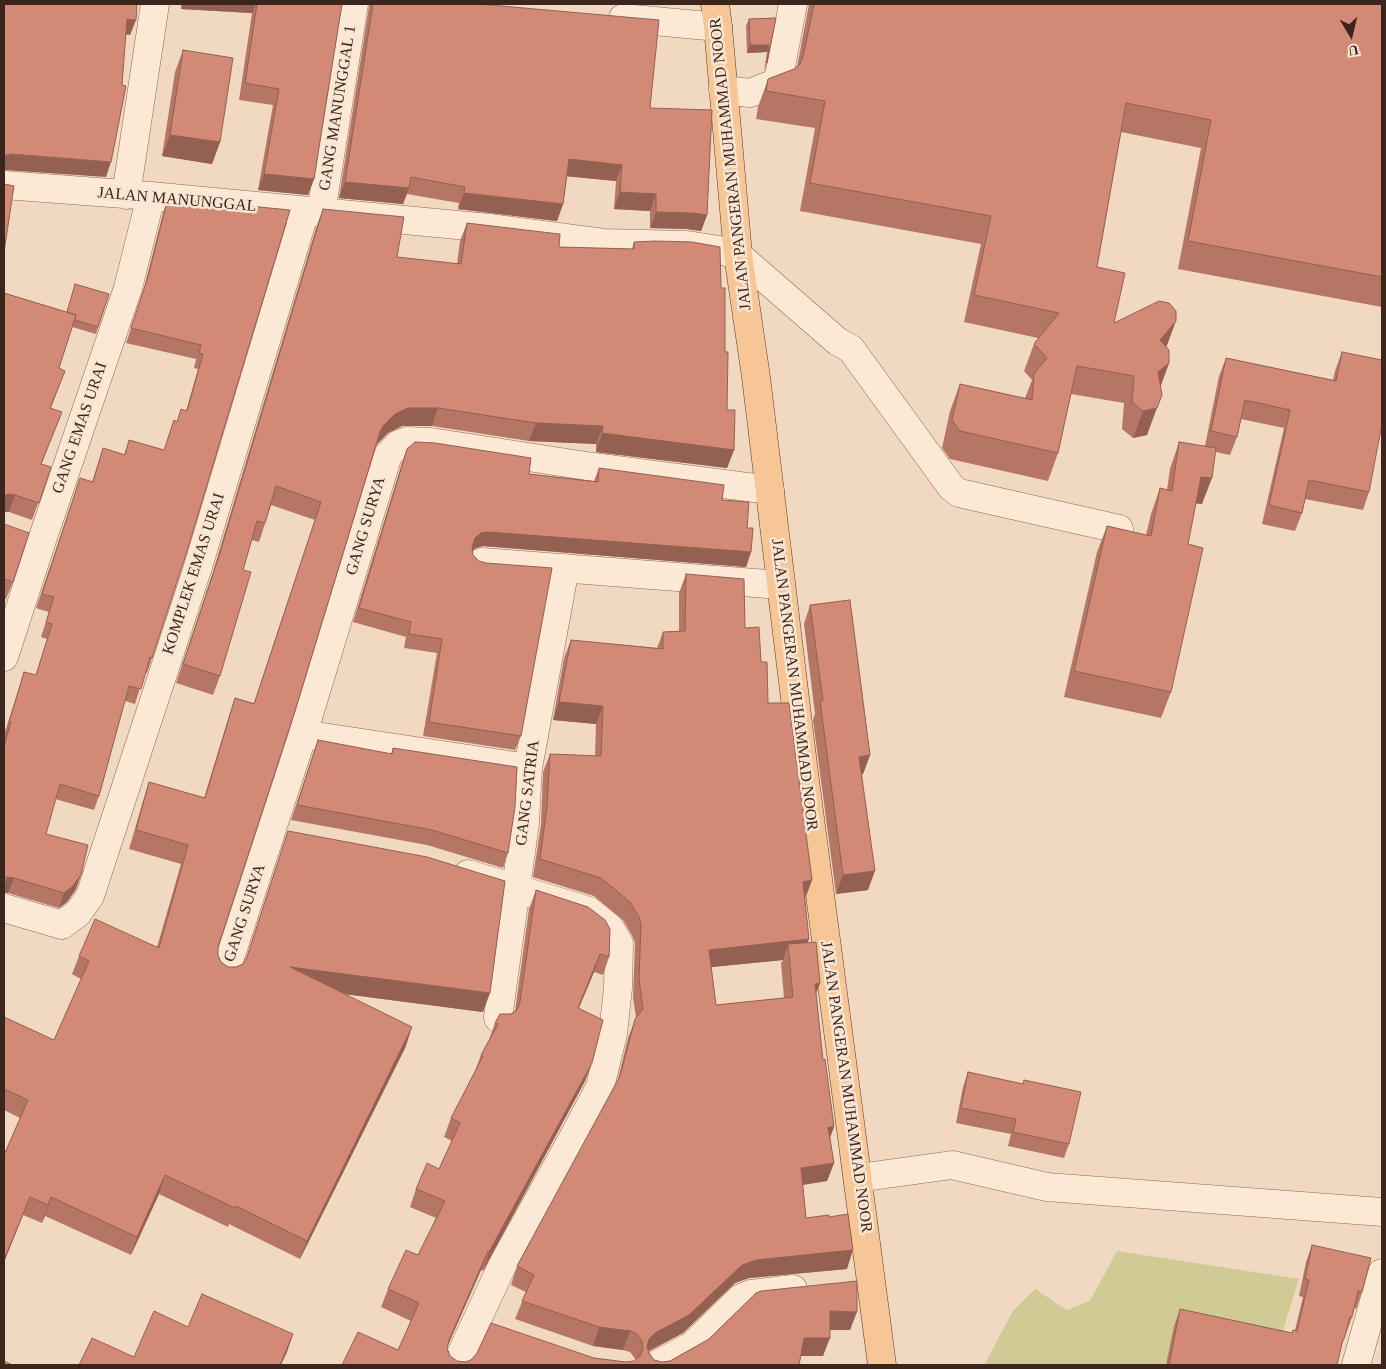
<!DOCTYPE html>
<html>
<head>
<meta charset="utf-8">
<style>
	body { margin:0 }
	#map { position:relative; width:1386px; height:1369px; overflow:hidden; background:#f1d9c1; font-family:"Times New Roman",serif }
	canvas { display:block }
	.frame { position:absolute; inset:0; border:5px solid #3b251d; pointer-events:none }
	.north { position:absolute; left:1326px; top:10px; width:50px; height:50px; -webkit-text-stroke:4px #f8e5d2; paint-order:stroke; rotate:171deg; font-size:14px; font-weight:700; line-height:20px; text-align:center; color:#3b251d }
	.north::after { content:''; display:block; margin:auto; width:18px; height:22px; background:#3b251d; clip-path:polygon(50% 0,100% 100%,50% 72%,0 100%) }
</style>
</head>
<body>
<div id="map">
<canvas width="1386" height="1369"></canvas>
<div class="frame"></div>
<div class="north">U</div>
</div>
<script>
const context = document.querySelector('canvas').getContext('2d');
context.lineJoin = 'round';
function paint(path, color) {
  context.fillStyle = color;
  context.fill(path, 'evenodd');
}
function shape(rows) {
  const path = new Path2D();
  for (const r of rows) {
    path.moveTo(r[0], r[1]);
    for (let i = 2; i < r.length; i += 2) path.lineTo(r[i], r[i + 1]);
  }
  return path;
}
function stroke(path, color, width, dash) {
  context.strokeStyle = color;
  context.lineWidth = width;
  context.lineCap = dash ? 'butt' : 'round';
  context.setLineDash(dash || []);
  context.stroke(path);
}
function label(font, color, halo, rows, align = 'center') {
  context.font = font + ' "Times New Roman",serif';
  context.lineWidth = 5;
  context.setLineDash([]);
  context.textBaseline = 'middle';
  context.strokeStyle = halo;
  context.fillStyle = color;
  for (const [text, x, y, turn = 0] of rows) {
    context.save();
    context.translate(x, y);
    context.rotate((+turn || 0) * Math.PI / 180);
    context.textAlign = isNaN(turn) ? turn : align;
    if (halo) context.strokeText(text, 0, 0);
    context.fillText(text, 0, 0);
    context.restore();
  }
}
const green = shape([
	[1117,1251,1299,1279,1272,1365,984,1365,1013,1311,1035,1289,1067,1310,1090,1301]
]);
const minor = shape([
	[623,18,718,27],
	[723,90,750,93,778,82,793,4],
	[4,185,151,196,489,228,604,243,687,245,719,250,738,255,837,341,851,349,952,488,959,493,1119,529],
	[126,195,155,4],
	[321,213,354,4],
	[482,562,781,585],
	[4,657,42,540,128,288,151,196],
	[303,734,528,768],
	[4,908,62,925,78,913,90,896,197,570,305,211],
	[226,970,303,734,388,455,399,444,407,441,431,442,593,467,770,490],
	[498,1018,525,823,528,768,565,568],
	[858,1178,952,1165,1047,1187,1382,1212],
	[456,1365,503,1264,574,1136,600,1087,613,1034,618,988,619,943,610,928,589,911,468,874],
	[656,1365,692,1346,741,1298,751,1294,793,1289],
	[1356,1365,1382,1273]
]);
const major = shape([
	[715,4,718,27,738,255,756,377,804,773,882,1365]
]);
const wall = shape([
	[181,4,342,4,314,179,308,195,258,190,273,105,239,100,252,13,181,9],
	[369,4,479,4,650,108,707,215,701,231,687,229,650,228,650,211,614,209,616,181,567,176,563,204,557,221,458,209,459,203,407,194,403,204,339,198,369,6],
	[809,4,1382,4,1382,307,1178,269,1201,148,1121,132,1097,267,1114,323,1166,347,1169,363,1160,387,1147,435,1133,438,1122,429,1124,403,1071,394,1058,453,1048,481,950,459,942,448,950,411,960,384,1025,398,1032,380,1024,371,1034,344,1038,338,964,322,981,244,800,211,815,128,756,119,758,107,768,79,794,69,797,67],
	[776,18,767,63,764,71,767,52,747,53,746,26,749,19],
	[183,50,220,142,212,164,162,156,175,72],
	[168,198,238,207,152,658,147,673,145,672,135,704,125,701,99,796,94,810,55,799,46,834,76,889,67,902,59,908,8,893,4,893,4,742,5,737,4,737,4,735,24,672,36,675,47,639,41,637,49,612,36,608,80,478,92,482,103,448,124,455,129,440,164,450,174,420,177,422,186,411,198,369,194,368,196,359,126,343,143,292,163,213],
	[323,209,397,257,457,264,460,241,467,223,559,247,632,249,634,242,721,288,725,352,727,410,734,450,727,468,596,452,596,444,529,441,432,426,402,426,388,433,377,444,218,947,218,955,221,962,228,967,236,967,243,964,246,959,288,831,483,1012,344,994,406,1046,300,1259,229,1224,228,1227,159,1194,131,1255,45,1216,42,1223,23,1215,4,1262,4,1155,20,1118,4,1110,4,1017,54,1040,81,979,72,974,79,956,157,947,181,864,129,849,143,801,149,782,204,798,229,716,235,698,254,703,315,520,271,505,259,542,252,540,243,570,220,676,213,695,176,683,212,575,316,228],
	[75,284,109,294,96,334,72,327,59,368,65,371,51,408,55,429,41,465,51,467,32,520,9,512,4,512,4,293,67,312],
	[1342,352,1369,492,1363,510,1305,499,1302,513,1295,531,1262,524,1284,428,1241,419,1237,437,1230,455,1215,452,1202,504,1196,503,1188,544,1171,692,1161,718,1064,697,1097,552,1107,526,1146,535,1151,514,1160,488,1167,490,1170,469,1179,442,1205,446,1219,376,1226,358,1333,380,1335,371],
	[407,449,529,474,594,481,599,468,722,500,747,528,751,552,746,567,483,546,476,548,472,550,521,736,515,750,423,736,437,653,404,648,406,637,353,622,402,463],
	[4,524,13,582,6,599,4,599],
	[686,574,745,628,761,662,768,703,812,880,805,898,808,942,820,983,816,993,823,1060,834,1127,830,1138,834,1163,827,1181,803,1185,806,1218,829,1217,847,1269,749,1278,735,1283,683,1333,648,1352,649,1353,654,1360,662,1362,670,1361,709,1339,756,1293,850,1330,830,1330,823,1356,801,1356,799,1365,342,1365,398,1350,411,1321,381,1307,388,1289,418,1255,436,1218,410,1207,416,1189,439,1169,452,1141,444,1137,451,1118,475,1071,481,1055,489,1040,495,1023,515,1011,529,909,536,890,609,957,603,975,594,972,579,1008,585,1081,483,1271,481,1270,448,1345,447,1348,450,1356,457,1361,465,1362,594,1358,626,1362,634,1361,636,1360,630,1352,623,1350,593,1346,515,1319,526,1292,511,1285,517,1266,617,1083,628,1038,636,1018,633,997,635,943,632,935,623,920,594,896,533,877,541,824,543,772,550,754,595,756,596,724,553,720,564,658,571,640,657,648,663,632,679,631,679,593],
	[783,960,781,963,784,998,716,1005,711,967],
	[810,605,870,755,863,774,862,774,868,890,836,894,813,720,815,714,804,624],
	[318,740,391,754,393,748,508,853,503,868,427,845,291,820],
	[968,1072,1023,1084,1024,1080,1069,1144,1064,1158,1008,1146,1011,1134,956,1123,963,1087],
	[1312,1245,1362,1292,1356,1309,1354,1308,1352,1317,1339,1353,1337,1365,1166,1365,1174,1326,1180,1309,1292,1333,1295,1330,1303,1297,1299,1296,1306,1262]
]);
const shadedWall = shape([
	[183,4,256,4,252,13,181,9],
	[127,19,136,20,130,35,122,34],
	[750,45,769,45,767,52,747,53],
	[170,135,220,142,212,164,162,156],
	[11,154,111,162,106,177,4,170,4,156],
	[569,159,622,165,616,181,563,176],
	[264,174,314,179,308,195,258,190],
	[345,182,409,188,403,204,339,198],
	[620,192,656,194,650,211,614,209],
	[464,193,563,204,557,221,458,209],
	[656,212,693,213,707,215,701,231,687,229,650,228],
	[1176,321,1166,348,1160,340],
	[1169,363,1159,391,1158,372],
	[408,408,438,408,432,426,402,426,388,433,377,444,373,450,380,432,383,426,395,414],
	[1157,408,1147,435,1133,438,1143,411],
	[536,423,603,426,596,444,529,441],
	[602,433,734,450,727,468,596,452],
	[1201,477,1212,478,1202,504,1192,503],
	[8,494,15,495,9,512,4,512,4,496],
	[488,532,751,552,746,567,483,546,476,548,469,553,475,538,481,533],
	[559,702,603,706,596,724,553,720],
	[870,755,863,774,853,776,859,757],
	[875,871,868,890,836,894,843,875],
	[81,875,76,889,67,902,59,908,64,893],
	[7,878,14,878,8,893,4,893,4,887],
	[812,880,805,899,803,882],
	[809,939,802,957,788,944,783,960,702,968,709,950],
	[600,954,594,972,571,1026,578,1008],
	[290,967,490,993,483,1012,283,986],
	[820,983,813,1002,815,984],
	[412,1027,406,1046,300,1259,307,1241],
	[592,1063,585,1081,483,1271,489,1252],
	[828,1127,834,1127,827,1145],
	[834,1163,827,1181,794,1186,801,1168],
	[165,1175,159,1194,131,1255,137,1237],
	[30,1197,23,1215,4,1262,4,1260],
	[51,1197,45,1216,42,1223,48,1205],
	[853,1250,847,1269,749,1278,735,1283,683,1333,648,1351,643,1357,649,1339,655,1333,742,1265,756,1260],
	[488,1251,481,1270,442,1358,449,1340],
	[830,1311,857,1312,850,1330,824,1330],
	[599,1327,630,1331,623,1350,593,1346],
	[293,1334,287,1352,281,1365,279,1365],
	[804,1338,830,1338,823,1356,797,1356]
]);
const building = shape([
	[4,4,137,4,136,20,127,19,122,85,126,86,111,162,11,154,4,156,4,4],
	[257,4,342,4,314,179,264,174,279,89,245,83,257,4],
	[373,4,479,4,659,20,650,108,712,110,707,215,693,213,656,212,656,194,620,192,622,165,569,159,563,204,464,193,465,187,411,177,409,188,345,182,373,4],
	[814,4,1382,4,1382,277,1188,241,1211,120,1126,103,1097,267,1125,273,1114,323,1159,301,1169,303,1176,311,1176,321,1160,340,1169,350,1169,363,1158,372,1162,395,1157,408,1143,411,1132,402,1134,376,1077,366,1058,453,960,431,952,420,960,384,1032,400,1034,374,1047,358,1034,344,1059,313,974,295,991,216,810,183,825,101,766,91,768,79,794,69,800,64,803,57,814,4],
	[776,18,767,63,769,45,750,45,749,19,776,18],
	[183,50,233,58,220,142,170,135,183,50],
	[4,184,14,186,4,252,4,184],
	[168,198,215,203,238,207,239,205,290,210,187,551,152,658,150,657,141,689,129,686,99,796,60,784,46,834,88,845,81,875,72,887,64,893,14,878,4,877,4,746,11,722,9,722,24,672,36,675,52,624,46,622,54,597,42,594,80,478,93,482,103,448,125,455,129,440,164,450,174,420,177,422,181,409,187,411,203,354,199,353,201,345,131,328,148,277,168,198],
	[323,209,404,217,397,257,461,264,467,223,559,234,560,234,559,247,634,249,634,242,655,241,692,242,720,247,721,288,725,288,725,352,728,352,727,410,735,410,734,450,602,433,603,426,536,423,438,408,408,408,395,414,383,426,380,432,295,711,218,947,218,955,221,962,228,967,236,967,243,964,247,957,288,831,427,857,505,881,490,993,290,967,412,1027,307,1241,236,1206,235,1208,165,1175,137,1237,51,1197,48,1205,30,1197,4,1260,4,1155,28,1100,4,1089,4,1017,54,1040,89,961,79,956,95,919,159,948,188,845,136,830,149,782,205,798,235,698,254,704,321,502,276,486,265,523,257,521,243,570,251,572,220,676,183,664,219,556,323,209],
	[75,284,109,294,98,327,75,320,76,315,67,312,75,284],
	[4,293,76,315,59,368,65,371,50,408,62,412,41,464,51,467,39,503,15,495,8,494,4,496,4,293],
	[1342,352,1382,360,1382,424,1369,492,1309,480,1302,513,1269,505,1290,410,1245,400,1237,437,1211,431,1226,358,1336,381,1342,352],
	[415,442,435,443,531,458,529,474,598,482,599,468,724,485,722,500,749,502,747,528,753,528,751,552,488,532,481,533,475,538,472,547,473,555,479,561,486,563,552,568,521,736,429,722,442,639,409,634,411,622,359,608,407,449,415,442],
	[1179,442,1216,448,1212,478,1201,477,1188,544,1203,548,1171,692,1074,671,1107,526,1151,536,1160,488,1172,491,1179,442],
	[4,524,29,533,13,582,4,579,4,524],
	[686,574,744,579,745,628,759,627,761,662,767,662,768,703,789,703,812,880,803,882,809,939,709,950,716,1005,793,997,788,944,816,942,820,983,815,984,823,1060,825,1059,834,1127,828,1127,834,1163,801,1168,806,1218,829,1215,829,1217,848,1214,853,1250,756,1260,742,1265,689,1315,655,1333,649,1339,647,1347,649,1353,654,1360,662,1362,670,1361,709,1339,756,1293,761,1291,857,1281,857,1312,830,1311,830,1338,804,1338,799,1365,342,1365,358,1332,398,1350,419,1303,388,1289,406,1250,418,1255,445,1201,416,1189,427,1163,439,1169,460,1123,451,1118,483,1056,481,1055,498,1024,495,1023,500,1014,511,1014,517,1010,520,1002,536,890,588,907,605,920,610,929,609,957,600,954,578,1008,603,1020,592,1063,489,1252,488,1251,449,1340,447,1348,450,1356,457,1361,465,1362,471,1360,477,1353,491,1323,594,1358,626,1362,634,1361,640,1356,643,1349,642,1341,637,1334,630,1331,599,1327,522,1301,534,1275,517,1266,620,1076,635,1019,643,1009,639,979,641,924,639,917,630,902,601,878,540,859,547,806,550,754,601,756,603,706,559,702,571,640,663,649,663,632,685,631,686,574],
	[850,600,870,755,859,757,875,871,843,875,820,701,823,701,810,605,850,600],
	[318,740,392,754,393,748,517,767,515,807,508,853,432,830,297,805,318,740],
	[968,1072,1023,1084,1024,1080,1081,1092,1069,1144,1013,1132,1016,1119,961,1108,968,1072],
	[1312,1245,1371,1258,1362,1292,1358,1291,1352,1317,1350,1317,1344,1339,1343,1339,1337,1365,1169,1365,1180,1309,1292,1333,1293,1330,1297,1331,1309,1280,1305,1279,1312,1245],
	[202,1294,293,1334,280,1365,281,1365,79,1365,92,1338,134,1357,154,1311,188,1327,202,1294],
	[4,1361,12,1365,4,1365,4,1361]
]);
const streetNames = [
	["GANG MANUNGGAL 1",338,108,-81],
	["JALAN PANGERAN MUHAMMAD NOOR",731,164,-96],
	["JALAN MANUNGGAL",177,200,5],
	["GANG EMAS URAI",80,428,-71],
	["GANG SURYA",366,526,-73],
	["KOMPLEK EMAS URAI",194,574,-72],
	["JALAN PANGERAN MUHAMMAD NOOR",794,685,83],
	["GANG SATRIA",528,793,-83],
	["GANG SURYA",245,913,-72],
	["JALAN PANGERAN MUHAMMAD NOOR",846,1087,82]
];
paint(green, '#d0cb94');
stroke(minor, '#8c6957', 29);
stroke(major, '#59382c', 29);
stroke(minor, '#fbe8d5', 28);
stroke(major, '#f7c696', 28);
paint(wall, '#b57665');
paint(shadedWall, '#936052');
paint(building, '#d28975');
stroke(building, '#936052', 1);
label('16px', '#3b251d', '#f8e5d2', streetNames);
</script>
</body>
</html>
